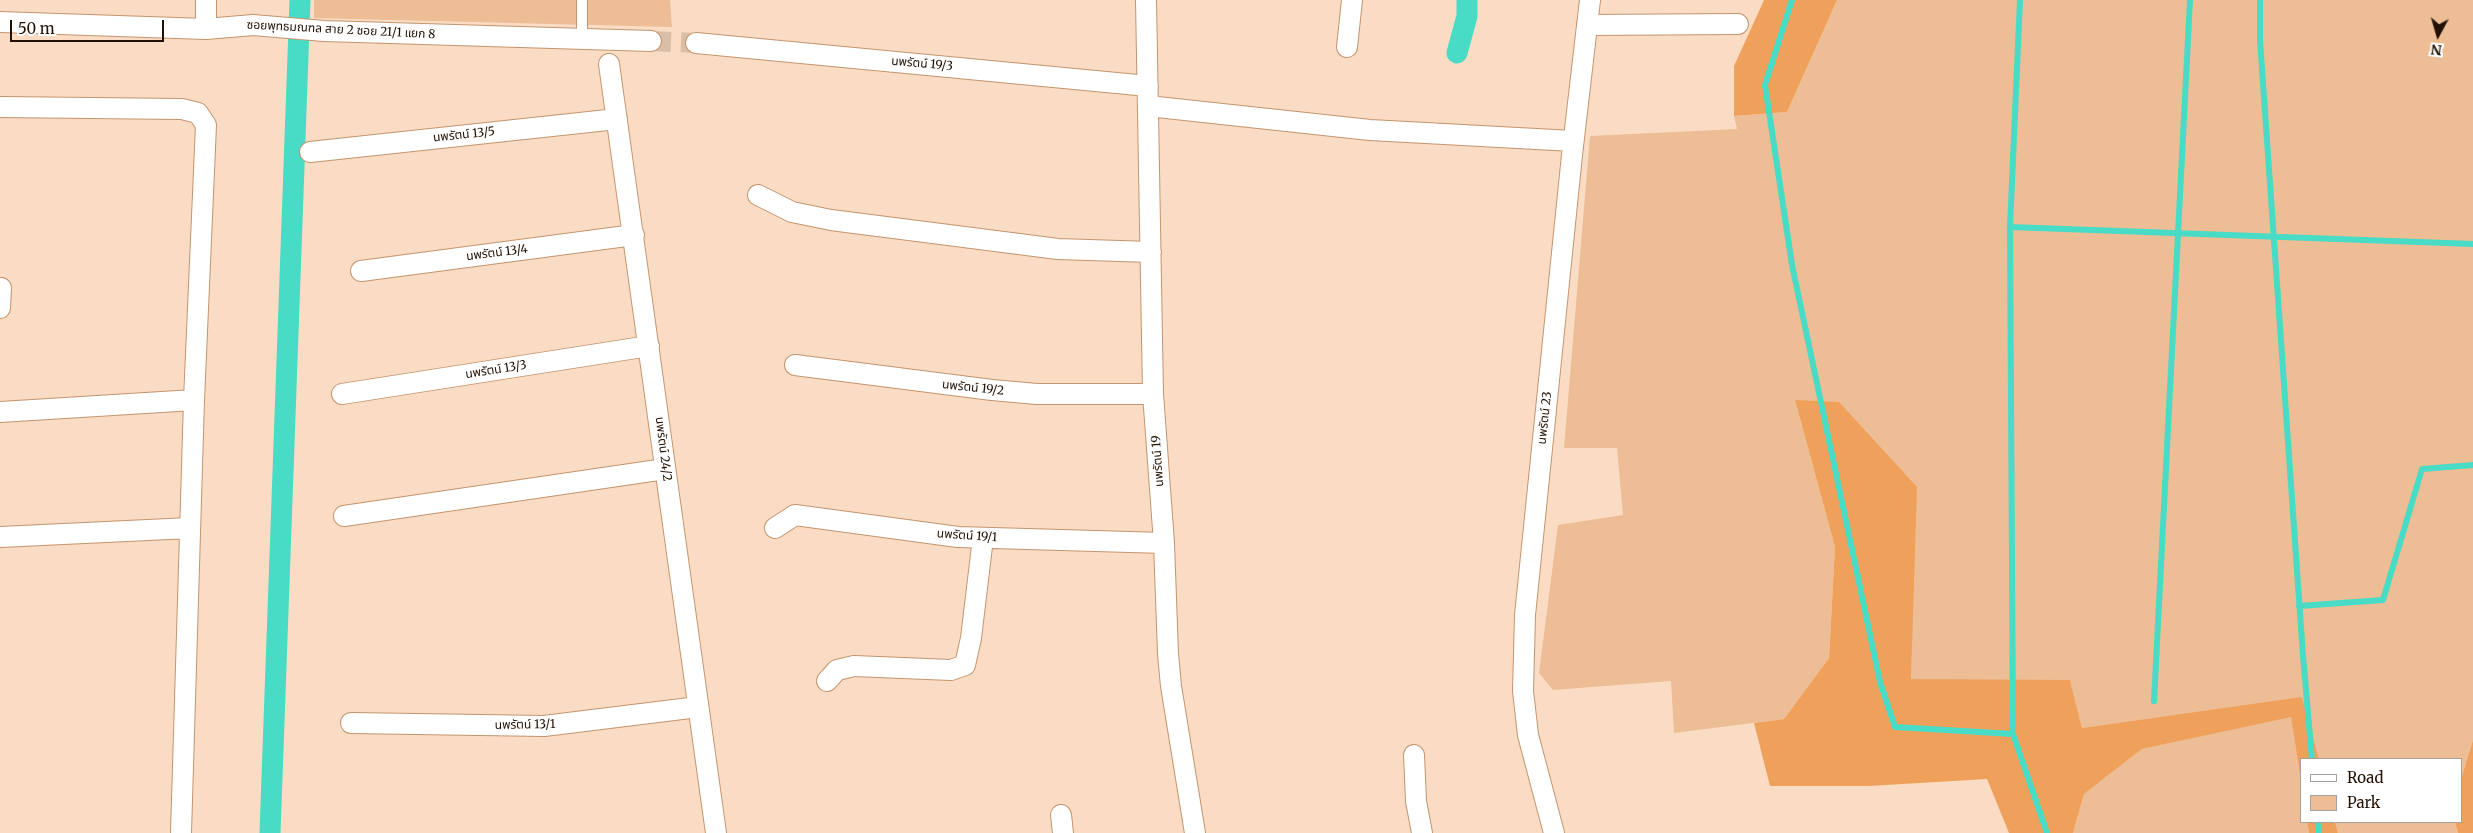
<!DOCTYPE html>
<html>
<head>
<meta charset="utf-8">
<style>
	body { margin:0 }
	#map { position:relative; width:2473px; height:833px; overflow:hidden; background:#fadcc4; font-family:Merriweather,serif }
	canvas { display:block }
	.legend { position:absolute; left:2300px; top:758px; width:162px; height:65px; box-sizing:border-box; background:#fff; border:1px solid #a7a09a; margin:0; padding:6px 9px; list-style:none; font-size:15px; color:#221103 }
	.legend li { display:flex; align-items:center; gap:10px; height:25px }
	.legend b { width:25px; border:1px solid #a7a09a }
	.north { position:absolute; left:2413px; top:10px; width:50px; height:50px; -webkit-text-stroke:4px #fff; paint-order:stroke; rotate:186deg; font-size:14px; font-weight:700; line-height:20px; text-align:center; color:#221103 }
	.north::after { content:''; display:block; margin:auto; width:18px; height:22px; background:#221103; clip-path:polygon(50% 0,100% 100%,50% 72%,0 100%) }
	.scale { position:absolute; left:10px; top:20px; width:154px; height:22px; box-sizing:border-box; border:2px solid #221103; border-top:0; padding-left:6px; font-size:15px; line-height:18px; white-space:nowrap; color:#221103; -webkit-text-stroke:4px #fff; paint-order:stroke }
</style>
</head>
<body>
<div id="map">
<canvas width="2473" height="833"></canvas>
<ul class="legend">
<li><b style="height:6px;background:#fff"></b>Road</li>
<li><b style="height:14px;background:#edbd95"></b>Park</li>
</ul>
<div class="north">N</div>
<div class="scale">50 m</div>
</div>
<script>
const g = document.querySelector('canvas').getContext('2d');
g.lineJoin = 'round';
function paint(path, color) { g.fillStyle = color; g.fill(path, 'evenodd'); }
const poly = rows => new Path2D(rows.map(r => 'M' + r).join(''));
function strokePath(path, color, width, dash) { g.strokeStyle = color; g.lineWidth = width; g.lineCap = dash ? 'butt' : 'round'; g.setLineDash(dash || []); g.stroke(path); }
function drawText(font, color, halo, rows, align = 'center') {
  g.font = font + ' Merriweather,"Noto Sans Thai",serif'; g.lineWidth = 4; g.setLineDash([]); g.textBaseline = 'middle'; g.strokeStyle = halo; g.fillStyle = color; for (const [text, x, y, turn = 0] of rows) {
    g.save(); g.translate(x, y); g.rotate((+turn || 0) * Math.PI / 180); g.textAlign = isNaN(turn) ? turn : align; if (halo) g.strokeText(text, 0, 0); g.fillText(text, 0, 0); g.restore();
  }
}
paint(poly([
	[314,0,670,0,672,27,314,18],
	[1837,0,2473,0,2473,740,2462,776,2462,759,2319,759,2302,698,2082,728,2070,680,1911,680,1912,626,1795,400,1835,547,1829,658,1784,719,1674,733,1671,681,1553,690,1539,673,1558,525,1623,515,1617,448,1564,448,1590,136,1737,129,1734,116,1787,112],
	[2291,716,2302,788,2302,822,2307,822,2309,833,2073,833,2084,794,2142,749],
	[2335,822,2455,822,2458,833,2338,833]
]), '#edbd95');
paint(poly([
	[1764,0,1837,0,1787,112,1734,116,1734,66],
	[1795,400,1839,402,1917,487,1911,679,2070,680,2082,728,2302,697,2319,759,2302,759,2302,788,2291,717,2142,749,2084,794,2073,833,2009,833,1987,779,1869,786,1770,786,1754,723,1784,719,1829,658,1835,547],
	[2473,740,2473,833,2458,833,2455,822,2462,822,2462,776],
	[2307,822,2335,822,2338,833,2309,833]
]), '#efa15b');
strokePath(poly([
	[1792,0,1765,85,1792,265,1880,682,1895,727,2013,734,2047,833],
	[2020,0,2010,227,2473,244],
	[2260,0,2260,40,2303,656,2312,759],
	[2010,227,2013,734],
	[2299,606,2383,600,2422,469,2473,465],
	[2154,701,2190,0],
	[2318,822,2319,833]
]), '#48dbc5', 6);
strokePath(poly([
	[1457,53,1467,16,1467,0],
	[270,833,300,0]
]), '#48dbc5', 21);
strokePath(poly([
	[651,41,696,43]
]), '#dabea7', 20, [20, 10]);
const service = poly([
	[582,0,582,39]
]);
const minor = poly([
	[1146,0,1153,394,1164,543,1168,654,1171,686,1195,833],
	[0,22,206,29,253,25,324,31,651,41],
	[1587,25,1738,24],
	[206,29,206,0],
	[696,43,1148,86],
	[1347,47,1352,0],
	[609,64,716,833],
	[1148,106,1370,130,1573,141],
	[0,107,182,109,198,113,206,125,194,400,181,833],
	[310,152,617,119],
	[758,195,792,212,831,220,1058,249,1151,252],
	[361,271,634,235],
	[0,308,1,288],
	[795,365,992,390,1037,394,1153,394],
	[342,394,649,346],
	[0,412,194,400],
	[344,516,665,469],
	[775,528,795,515,958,537,1164,543],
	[0,537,190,528],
	[827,681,837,670,854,666,951,670,965,665,971,638,983,538],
	[351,723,544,726,698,707],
	[1414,755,1416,801,1422,833],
	[1061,815,1063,833],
	[1554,833,1528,735,1523,691,1525,615,1572,155,1590,0]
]);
strokePath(service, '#c3956e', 12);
strokePath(minor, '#c3956e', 22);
strokePath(service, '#fff', 10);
strokePath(minor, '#fff', 20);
drawText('12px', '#221103', '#fff', [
	["ซอยพุทธมณฑล สาย 2 ซอย 21/1 แยก 8",341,30,3],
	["นพรัตน์ 19/3",922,64,5],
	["นพรัตน์ 13/5",464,135,-6],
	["นพรัตน์ 13/4",497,253,-7],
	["นพรัตน์ 13/3",496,370,-9],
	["นพรัตน์ 19/2",973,388,6],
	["นพรัตน์ 23",1545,418,-84],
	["นพรัตน์ 24/2",663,449,83],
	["นพรัตน์ 19",1158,461,-94],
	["นพรัตน์ 19/1",967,536,4],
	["นพรัตน์ 13/1",525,725,-1]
]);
</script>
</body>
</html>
